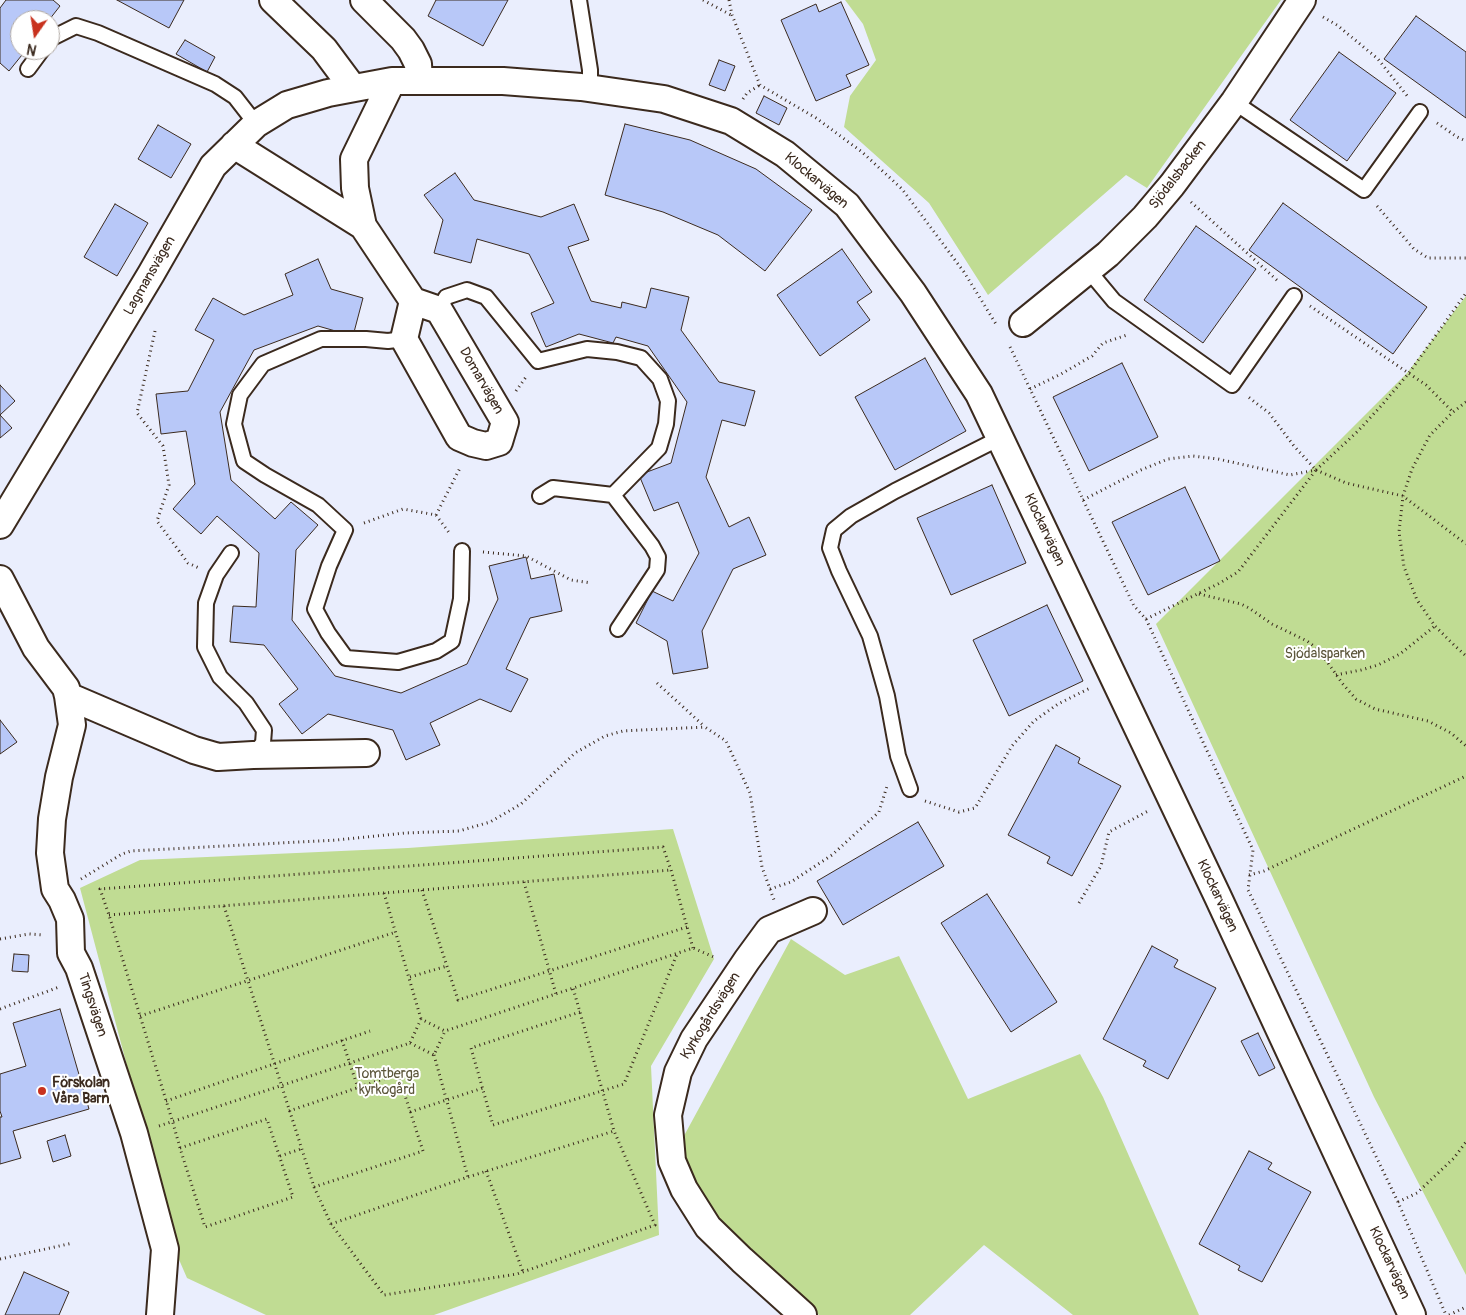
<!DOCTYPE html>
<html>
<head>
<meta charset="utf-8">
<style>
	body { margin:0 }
	#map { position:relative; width:1466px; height:1315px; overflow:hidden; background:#eaeefd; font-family:Pangolin,sans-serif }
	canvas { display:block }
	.north { position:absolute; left:10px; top:10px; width:50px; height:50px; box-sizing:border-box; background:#fff; border:1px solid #b1aaa5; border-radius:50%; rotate:193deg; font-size:14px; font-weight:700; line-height:20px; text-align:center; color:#3b2a1e }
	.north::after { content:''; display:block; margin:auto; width:18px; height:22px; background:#c8321e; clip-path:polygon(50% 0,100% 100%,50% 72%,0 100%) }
</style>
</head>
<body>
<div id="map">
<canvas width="1466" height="1315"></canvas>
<div class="north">N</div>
</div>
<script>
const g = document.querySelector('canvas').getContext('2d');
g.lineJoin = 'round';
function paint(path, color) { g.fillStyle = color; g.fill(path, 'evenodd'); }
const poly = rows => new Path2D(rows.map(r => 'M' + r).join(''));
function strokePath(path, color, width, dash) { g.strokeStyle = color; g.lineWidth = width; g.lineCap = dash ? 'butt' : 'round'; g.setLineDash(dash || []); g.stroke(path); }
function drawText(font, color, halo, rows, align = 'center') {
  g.font = font + ' Pangolin,sans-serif'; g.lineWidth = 4; g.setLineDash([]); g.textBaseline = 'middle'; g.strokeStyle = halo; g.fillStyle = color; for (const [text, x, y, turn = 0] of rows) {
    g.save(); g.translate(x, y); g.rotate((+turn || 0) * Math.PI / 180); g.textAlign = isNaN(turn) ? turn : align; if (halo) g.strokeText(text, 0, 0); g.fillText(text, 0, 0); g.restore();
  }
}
paint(poly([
	[845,0,1281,0,1147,188,1126,175,988,295,929,203,844,127,850,96,876,60,863,24],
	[1466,296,1466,1275,1374,1097,1156,624,1407,373],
	[673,829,714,959,651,1066,659,1235,434,1315,266,1315,187,1278,177,1255,80,888,140,860,408,848],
	[791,939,845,975,899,956,968,1099,1080,1054,1103,1097,1199,1315,1073,1315,984,1245,910,1315,819,1315,702,1201,679,1145]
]), '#c0dc93');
const building = poly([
	[6,0,53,0,60,6,49,20,20,20,20,50,26,50,9,71,0,63,0,8,6,0],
	[117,0,184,0,169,28,117,0],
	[436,0,508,0,483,46,428,16,436,0],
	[841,2,869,65,846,75,851,86,816,101,781,20,816,4,819,12,841,2],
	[1416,16,1466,52,1466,118,1384,59,1416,16],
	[185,40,215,57,207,72,176,54,185,40],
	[1339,52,1396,93,1347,161,1290,120,1339,52],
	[719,60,735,66,725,91,709,85,719,60],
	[764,96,787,108,779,125,756,113,764,96],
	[625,124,690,140,756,169,812,210,765,271,718,235,663,212,605,195,625,124],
	[158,125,191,144,171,178,138,159,158,125],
	[455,173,474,200,541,217,574,204,589,240,568,247,591,301,621,308,622,302,646,308,651,288,689,297,681,330,719,382,755,391,745,426,722,420,706,477,729,527,749,517,766,555,733,569,702,631,708,668,673,674,667,641,636,623,652,591,673,601,699,553,678,502,654,511,639,475,671,463,687,402,648,346,616,337,613,343,579,334,546,347,531,313,554,303,529,254,477,239,471,263,434,253,443,220,424,195,455,173],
	[1283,203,1427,307,1393,354,1249,250,1283,203],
	[115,204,148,223,117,276,84,257,115,204],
	[1196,226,1256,269,1203,343,1144,300,1196,226],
	[842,249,872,292,857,302,870,320,820,356,777,295,842,249],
	[318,259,331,289,363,298,353,336,318,326,254,350,220,412,231,480,275,519,291,502,318,525,296,550,292,620,335,676,401,693,467,664,498,599,489,566,526,557,531,579,554,574,562,611,530,618,506,669,528,679,511,712,480,699,430,723,440,745,406,760,393,730,328,714,302,734,279,704,298,689,264,645,230,642,233,606,256,607,259,553,217,516,201,534,173,509,195,484,186,431,161,434,156,394,188,391,214,340,195,330,213,298,244,315,293,295,285,274,318,259],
	[925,358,966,431,895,470,855,397,925,358],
	[1122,363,1158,437,1089,471,1053,397,1122,363],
	[0,385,15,401,0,415,12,428,0,438,0,385],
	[992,485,1026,563,951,595,917,518,992,485],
	[1185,487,1220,561,1148,595,1112,522,1185,487],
	[1047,605,1083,681,1009,716,973,640,1047,605],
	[0,720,17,742,0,754,0,720],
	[1056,745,1080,758,1078,763,1121,786,1072,876,1047,863,1050,857,1008,835,1056,745],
	[918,822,944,866,843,925,817,881,918,822],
	[987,894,1057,1002,1011,1032,941,923,987,894],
	[1152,946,1178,960,1174,967,1216,988,1168,1079,1143,1066,1146,1061,1103,1039,1152,946],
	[14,954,29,955,28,972,12,971,14,954],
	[60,1009,89,1109,13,1131,21,1158,0,1164,0,1117,2,1117,0,1111,0,1074,26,1066,13,1023,60,1009],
	[1258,1033,1275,1068,1259,1076,1241,1041,1258,1033],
	[65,1135,71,1156,53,1162,47,1141,65,1135],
	[1249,1151,1272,1163,1268,1169,1311,1192,1262,1282,1238,1270,1240,1266,1199,1244,1249,1151],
	[24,1272,69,1292,59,1315,5,1315,24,1272]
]);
paint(building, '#b8c8f8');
strokePath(building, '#3b2a1e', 1);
const lane = poly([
	[579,0,590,70,590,88],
	[50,39,76,26,98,33,215,84,235,97,256,124],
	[28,69,42,50],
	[1234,102,1364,190,1420,112],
	[1089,271,1114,301,1232,385,1294,296],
	[439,310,446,297,467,290,486,297,538,361,587,349,617,352,641,358,660,379,668,401,666,424,659,448,613,495,652,546,658,557,657,570,618,629],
	[404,339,388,341,366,339,321,339,263,364,240,395,234,424,244,461,265,475,318,505,345,530,329,566,315,609,328,633,346,658,398,662,436,651,452,641,461,599,462,551],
	[540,496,553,488,613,495],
	[231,553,216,575,206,603,205,647,220,677,246,703,264,730,263,743,253,755],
	[910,789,898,756,887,696,870,636,839,571,830,548,834,530,851,516,895,491,1000,438]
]);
const street = poly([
	[273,0,324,49,353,88],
	[364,0,403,39,411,50,418,64,419,81],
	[392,81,354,159,355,188,363,226,413,301,439,310,505,422,499,442,486,446,473,443,459,437,404,339,413,301],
	[234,145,363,226],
	[1023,323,1108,254,1145,217,1172,185,1234,102,1302,0],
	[0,525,151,274,213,166,256,124,287,105,328,93,392,81,503,81,581,87,664,99,731,121,785,154,847,205,913,293,979,394,1218,897,1412,1315],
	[0,579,36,648,66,688,68,696,72,725,59,777,52,819,50,853,55,889,62,900,70,919,71,953,79,968,134,1133,165,1249,160,1315],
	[68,696,194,750,218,757,253,755,366,753],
	[803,1315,742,1260,708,1227,684,1189,672,1161,668,1115,678,1072,694,1039,747,960,769,930,813,911]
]);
strokePath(lane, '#3b2a1e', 18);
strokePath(street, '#3b2a1e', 30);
strokePath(poly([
	[703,0,731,15],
	[729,0,732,15,760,85,816,118,862,152,902,189,964,272,996,324],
	[1323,17,1337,25,1378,59,1408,97],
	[743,99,747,93,760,85],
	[1437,123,1457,137,1466,141],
	[1191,202,1279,282],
	[1377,206,1414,249,1428,258,1466,258],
	[1310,306,1426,385,1453,412],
	[155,331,137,413,163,446,169,485,157,521,188,563,199,568],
	[1010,347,1134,606,1146,619,1253,850,1248,890,1398,1202,1446,1315],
	[1030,389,1061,374,1092,356,1103,343,1127,335],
	[516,391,526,377],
	[1466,402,1453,412,1430,435,1412,469,1403,496,1399,532,1404,567,1417,600,1435,626,1454,645,1466,656],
	[1316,470,1346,483,1403,496,1466,544],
	[1083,500,1141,470,1168,459,1193,456,1218,459,1290,475,1316,470,1358,431,1381,406,1409,373,1466,293],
	[436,515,461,466],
	[364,523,403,509,436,515,450,534],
	[483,552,526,556,571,580,591,583],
	[1199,594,1241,604,1249,608,1272,624,1307,641,1315,647,1326,660,1342,683,1356,699,1375,709,1428,721,1451,733,1466,746],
	[1146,619,1218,584,1238,572,1316,470,1294,446,1269,413,1247,396],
	[1336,675,1361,670,1378,665,1400,654,1435,626],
	[657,683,704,726],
	[925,801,959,812,975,808,1012,746,1034,721,1058,704,1090,688],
	[1249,875,1264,871,1466,776],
	[81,879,122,854,131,851,337,840,405,833,459,831,490,822,521,804,575,753,605,736,623,731,705,727,726,741,750,793,762,867,774,900],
	[524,882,556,994],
	[770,889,791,882,832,855,879,812,887,786],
	[422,890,458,1000,687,927],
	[384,893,421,1019],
	[1079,903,1101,866,1109,832,1148,811],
	[224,906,314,1187,331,1224,384,1295,517,1274,655,1225,614,1131,573,988],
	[109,915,671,870],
	[0,939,29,934,44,935],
	[410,977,447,966],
	[0,1009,59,987],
	[580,1012,471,1048,493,1125,624,1084,677,954],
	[140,1016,396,932],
	[342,1040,358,1088],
	[410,1043,434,1055,445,1031],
	[434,1055,468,1177],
	[166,1101,370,1031],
	[289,1111,398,1074,423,1151,314,1187],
	[410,1112,483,1088],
	[159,1126,410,1043,421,1019,445,1031,693,948,716,958],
	[180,1148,267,1119,293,1197,205,1227,180,1148,173,1123,109,915,100,889,663,847,671,870,693,948],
	[280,1156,301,1149],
	[486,1171,523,1272],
	[1398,1202,1417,1193,1454,1158,1466,1142],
	[331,1224,468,1177,614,1131],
	[0,1259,73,1243],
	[1449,1315,1466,1307]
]), '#3b2a1e', 3, [1, 4]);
strokePath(lane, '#fff', 14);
strokePath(street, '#fff', 26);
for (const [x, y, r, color] of [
	[42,1091,5,"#c8321e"]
]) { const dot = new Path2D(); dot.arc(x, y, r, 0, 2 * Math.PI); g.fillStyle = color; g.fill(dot); strokePath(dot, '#fff', 2); }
drawText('14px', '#3b2a1e', '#fff', [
	["Sjödalsbacken",1178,175,-52],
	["Klockarvägen",816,181,40],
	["Lagmansvägen",150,276,-60],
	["Domarvägen",481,381,60],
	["Klockarvägen",1044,530,65],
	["Klockarvägen",1217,896,65],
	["Tingsvägen",92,1005,72],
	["Kyrkogårdsvägen",711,1016,-58],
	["Klockarvägen",1389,1263,65]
]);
drawText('14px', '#5c563b', '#fff', [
	["Sjödalsparken",1325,654],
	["Tomtberga",387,1074],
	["kyrkogård",387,1090]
]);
drawText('bold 14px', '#3b2a1e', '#fff', [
	["Förskolan",52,1083],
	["Våra Barn",52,1099]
], 'left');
</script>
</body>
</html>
